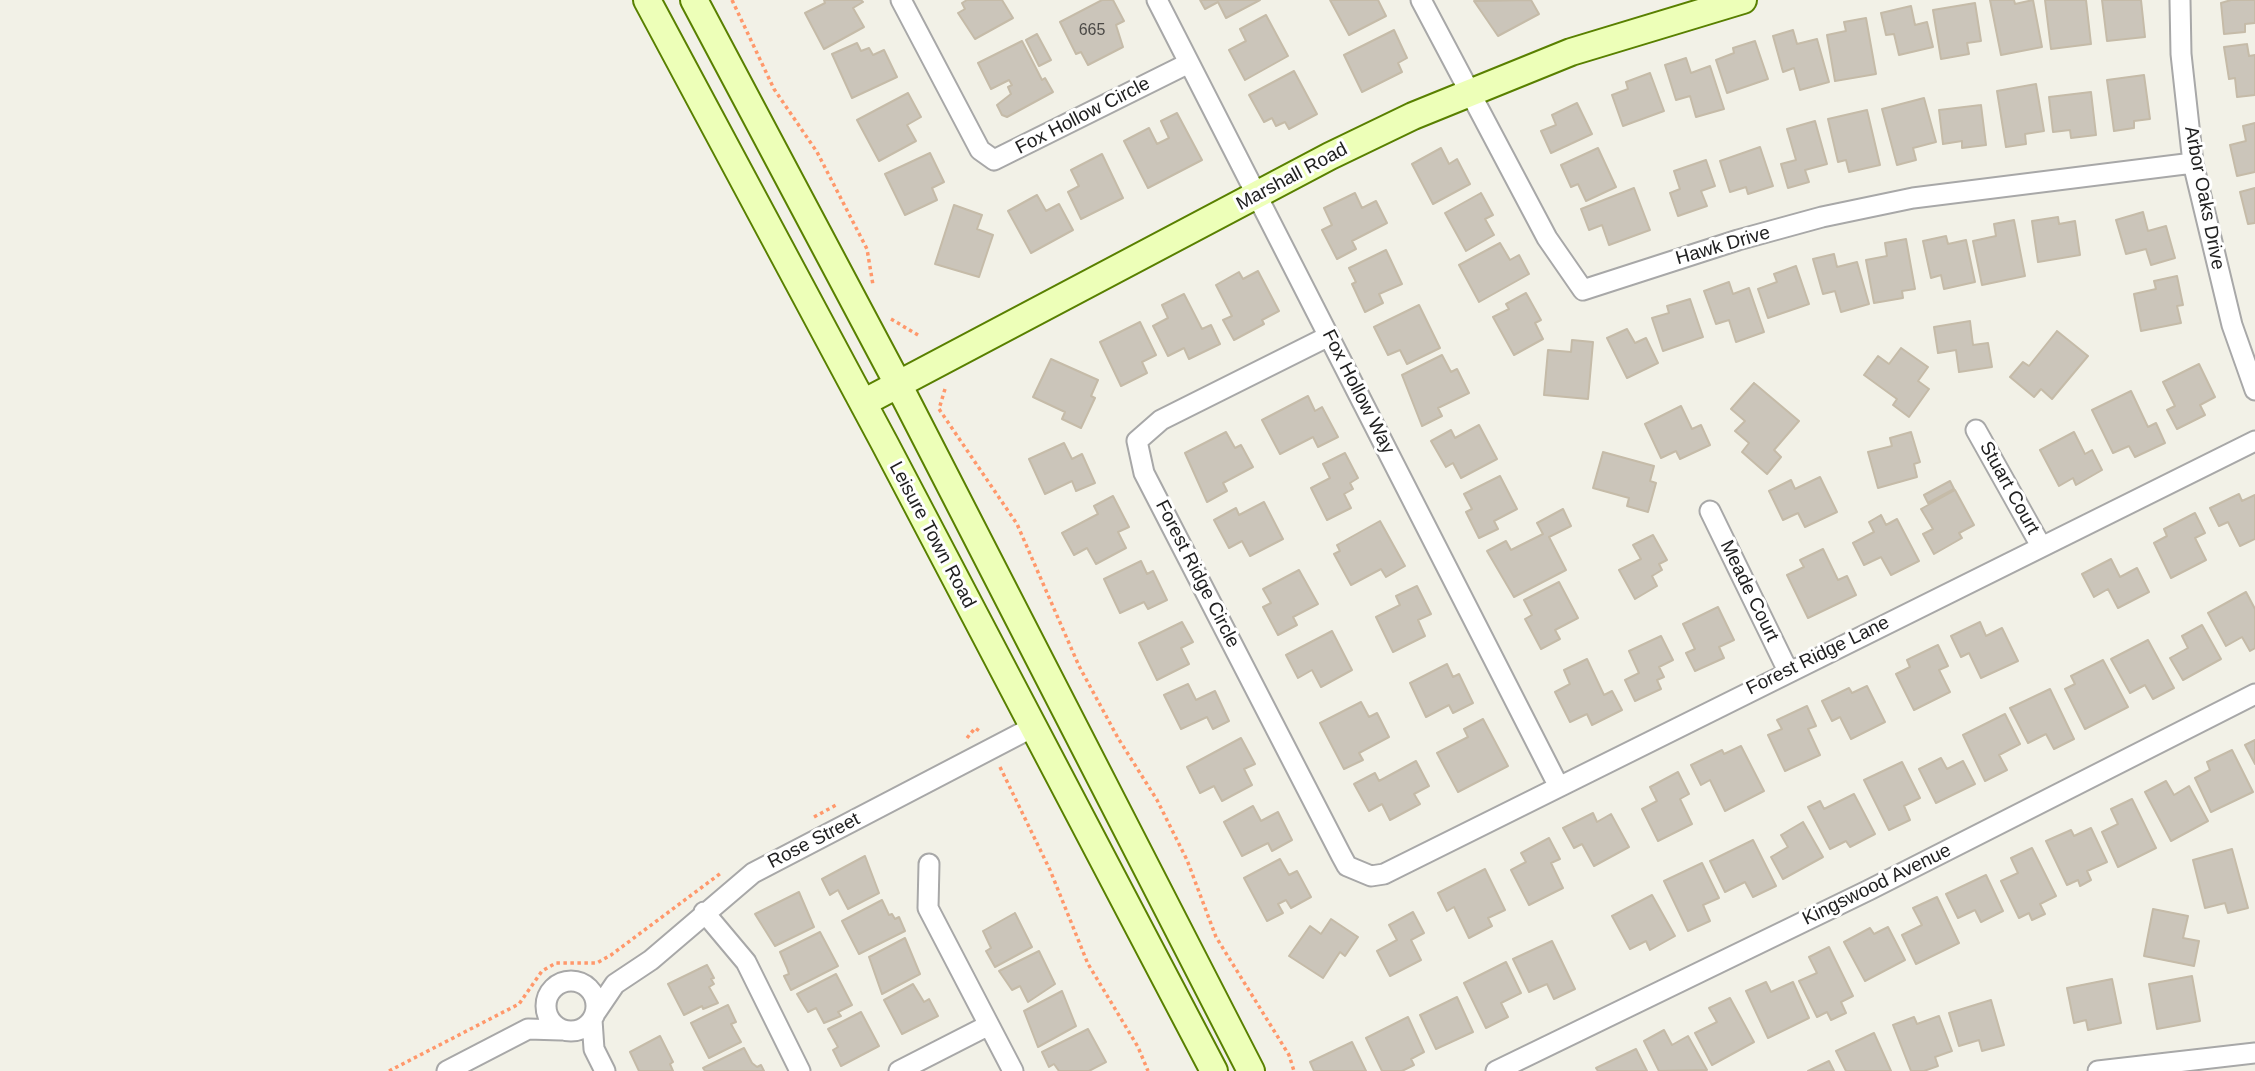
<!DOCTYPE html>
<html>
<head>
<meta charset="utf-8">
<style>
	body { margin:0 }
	canvas { display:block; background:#f2f1e7 }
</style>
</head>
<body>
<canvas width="2255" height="1071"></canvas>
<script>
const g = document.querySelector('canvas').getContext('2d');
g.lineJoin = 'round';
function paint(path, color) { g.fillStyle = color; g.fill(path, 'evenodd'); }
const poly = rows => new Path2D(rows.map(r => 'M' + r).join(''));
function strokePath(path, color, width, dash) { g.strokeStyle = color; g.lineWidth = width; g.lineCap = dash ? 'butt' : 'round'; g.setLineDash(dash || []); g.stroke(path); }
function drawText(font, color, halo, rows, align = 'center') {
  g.font = font + ' Helvetica,sans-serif'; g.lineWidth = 6; g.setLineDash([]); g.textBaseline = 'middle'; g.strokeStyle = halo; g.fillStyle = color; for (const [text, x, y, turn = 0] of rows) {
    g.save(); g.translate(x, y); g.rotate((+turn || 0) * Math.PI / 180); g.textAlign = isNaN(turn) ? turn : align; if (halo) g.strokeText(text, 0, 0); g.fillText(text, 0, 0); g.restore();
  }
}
const building = poly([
	[824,0,861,0,863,2,853,8,864,27,824,49,805,13,825,3,824,0],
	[967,0,1002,0,1013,18,975,39,958,13,965,9,962,3,967,0],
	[1102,0,1113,0,1124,21,1116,25,1123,47,1088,65,1081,52,1076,54,1060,22,1102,0],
	[1200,0,1260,0,1226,18,1218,2,1205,9,1200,0],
	[1330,0,1378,0,1386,16,1349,35,1330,0],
	[1531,0,1539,14,1498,36,1474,1,1531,0],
	[1990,0,2014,0,2015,4,2033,0,2042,47,2001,55,1990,0],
	[2045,0,2086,0,2091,44,2051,49,2045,0],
	[2102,0,2141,0,2145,37,2107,41,2102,0],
	[2231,0,2255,0,2255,23,2245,24,2245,32,2224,34,2221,3,2231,0],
	[1975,3,1981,41,1967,43,1969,54,1941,59,1933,10,1975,3],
	[1911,6,1915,25,1927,22,1933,47,1899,55,1894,34,1886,35,1881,13,1911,6],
	[1266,15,1288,56,1245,80,1229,50,1246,41,1240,29,1266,15],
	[1866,18,1876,74,1835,81,1827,35,1846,31,1844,22,1866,18],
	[1394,30,1407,58,1398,63,1402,72,1362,92,1344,55,1394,30],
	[1793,30,1797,44,1817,39,1829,82,1800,90,1794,68,1783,72,1773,36,1793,30],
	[1037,34,1051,60,1039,66,1026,40,1037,34],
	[1022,41,1042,80,1045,78,1053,92,1007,117,1002,115,997,105,1011,94,1008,87,1012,85,1009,80,991,89,978,63,1022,41],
	[1755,41,1768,79,1727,93,1716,60,1734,53,1733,48,1755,41],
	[857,43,861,51,869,48,873,55,884,50,897,77,852,98,832,54,857,43],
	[2247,44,2249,56,2255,55,2255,95,2237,97,2235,78,2229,79,2224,47,2247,44],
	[1686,58,1691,73,1710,66,1724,109,1696,117,1690,96,1676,100,1665,65,1686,58],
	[1294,71,1317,114,1289,129,1285,122,1276,126,1272,118,1264,122,1249,95,1294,71],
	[1650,73,1664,111,1623,126,1612,95,1628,89,1626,82,1650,73],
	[2144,75,2150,119,2134,121,2134,128,2114,131,2107,80,2144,75],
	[2036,84,2044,131,2025,134,2026,144,2006,147,1997,91,2036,84],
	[2091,92,2096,135,2071,138,2070,130,2053,132,2049,97,2091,92],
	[908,93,921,117,907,125,916,141,879,161,857,120,908,93],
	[1924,98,1936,142,1913,148,1916,160,1897,165,1882,109,1924,98],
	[1577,103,1592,134,1551,153,1541,131,1556,125,1552,115,1577,103],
	[1981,105,1986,145,1962,148,1962,141,1943,144,1939,110,1981,105],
	[1867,110,1880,165,1849,172,1846,160,1838,162,1828,119,1867,110],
	[1177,113,1202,160,1148,188,1124,141,1149,128,1157,144,1169,138,1161,121,1177,113],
	[1815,121,1827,164,1805,170,1809,182,1788,188,1781,164,1796,160,1787,129,1815,121],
	[2255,123,2255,172,2237,176,2230,145,2246,141,2243,126,2255,123],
	[1760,147,1773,186,1748,194,1746,187,1730,192,1720,161,1760,147],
	[1441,148,1449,164,1457,159,1470,184,1433,204,1412,164,1441,148],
	[1598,148,1616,187,1586,201,1578,184,1571,187,1561,165,1598,148],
	[930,153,944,182,932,188,937,200,905,215,885,174,930,153],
	[1102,154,1123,198,1081,219,1068,192,1079,186,1071,170,1102,154],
	[1706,160,1715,186,1701,191,1707,206,1678,216,1670,193,1680,189,1674,171,1706,160],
	[1634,188,1650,230,1609,245,1602,225,1589,230,1581,209,1634,188],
	[2255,188,2255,223,2248,224,2240,192,2255,188],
	[1355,193,1362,208,1376,201,1387,223,1352,241,1356,249,1337,259,1322,230,1332,225,1324,208,1355,193],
	[1481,193,1493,215,1485,219,1494,235,1466,251,1445,213,1481,193],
	[1037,195,1046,211,1059,204,1073,230,1031,253,1008,211,1037,195],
	[954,205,982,215,977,229,993,235,979,277,935,264,954,205],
	[2143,212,2148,231,2166,226,2175,258,2151,265,2146,249,2126,254,2116,220,2143,212],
	[2058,217,2059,224,2075,221,2080,255,2038,262,2032,221,2058,217],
	[2014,220,2025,276,1982,285,1973,241,1996,236,1994,224,2014,220],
	[1946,236,1948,244,1966,240,1975,282,1944,289,1941,275,1931,278,1923,241,1946,236],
	[1906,239,1915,289,1902,291,1903,298,1874,303,1866,260,1887,256,1885,243,1906,239],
	[1500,243,1510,260,1519,255,1529,274,1479,302,1459,265,1500,243],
	[1386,250,1402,284,1379,294,1383,303,1365,312,1352,284,1356,282,1349,268,1386,250],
	[1834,254,1837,267,1857,262,1869,304,1841,312,1835,291,1823,294,1813,259,1834,254],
	[1796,266,1809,304,1768,318,1758,289,1777,282,1774,274,1796,266],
	[1258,271,1279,311,1262,320,1264,324,1234,340,1223,320,1232,316,1216,285,1239,272,1243,279,1258,271],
	[2177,276,2183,305,2177,306,2181,323,2141,331,2134,294,2156,289,2154,281,2177,276],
	[1729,282,1733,294,1749,288,1764,332,1736,342,1729,320,1716,324,1704,291,1729,282],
	[1526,293,1541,320,1535,323,1543,339,1514,355,1493,317,1509,309,1506,304,1526,293],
	[1184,294,1202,329,1211,325,1220,344,1189,359,1184,348,1168,356,1153,326,1168,318,1162,305,1184,294],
	[1690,299,1703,337,1663,351,1652,318,1669,313,1667,306,1690,299],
	[1419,305,1440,348,1407,364,1400,350,1388,355,1374,327,1419,305],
	[1970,321,1973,345,1988,343,1992,367,1959,372,1956,350,1938,353,1934,327,1970,321],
	[1140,322,1156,355,1142,362,1147,373,1121,386,1100,342,1140,322],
	[1627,329,1635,343,1646,338,1658,363,1627,378,1607,338,1627,329],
	[2057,331,2088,356,2052,399,2041,389,2034,397,2010,377,2023,362,2029,366,2057,331],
	[1572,340,1593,342,1588,399,1544,395,1548,350,1571,352,1572,340],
	[1901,348,1928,367,1918,381,1929,389,1909,417,1893,405,1897,399,1864,375,1878,356,1889,364,1901,348],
	[1442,355,1451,372,1457,369,1469,393,1438,408,1442,416,1422,426,1402,375,1442,355],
	[1051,359,1098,380,1091,396,1095,398,1081,428,1062,419,1065,412,1033,397,1051,359],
	[2199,364,2215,397,2200,405,2205,415,2177,429,2167,410,2175,406,2163,382,2199,364],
	[1754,383,1799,421,1774,450,1781,457,1767,474,1742,452,1749,443,1735,431,1745,421,1731,409,1754,383],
	[2131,391,2148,427,2156,423,2165,443,2135,457,2129,446,2113,453,2092,410,2131,391],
	[1308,396,1315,411,1322,407,1338,437,1318,447,1313,437,1280,454,1262,420,1308,396],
	[1681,406,1692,429,1701,425,1710,445,1680,459,1676,451,1661,458,1645,424,1681,406],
	[1479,425,1497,459,1461,478,1453,463,1446,467,1431,441,1451,430,1455,438,1479,425],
	[1226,432,1235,448,1241,445,1253,467,1223,483,1227,491,1207,502,1185,453,1226,432],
	[1911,432,1920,462,1914,464,1917,477,1878,488,1868,452,1892,446,1890,438,1911,432],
	[2074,432,2085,454,2092,450,2102,470,2076,485,2073,478,2059,486,2040,450,2074,432],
	[1064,443,1072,459,1082,454,1095,483,1076,491,1072,481,1045,494,1029,459,1064,443],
	[1603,452,1654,466,1650,481,1656,483,1648,512,1627,506,1629,498,1593,488,1603,452],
	[1345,453,1358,478,1350,483,1353,489,1344,494,1351,508,1327,520,1311,488,1330,478,1323,464,1345,453],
	[1500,476,1517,509,1494,521,1498,529,1479,538,1466,512,1472,509,1464,494,1500,476],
	[1820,477,1837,512,1805,527,1798,513,1783,520,1769,491,1791,480,1795,489,1820,477],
	[1950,481,1954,489,1928,503,1924,495,1950,481],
	[1955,490,1974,525,1959,533,1962,538,1934,554,1923,534,1933,529,1921,509,1955,490],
	[2239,494,2242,501,2255,495,2255,539,2240,546,2228,522,2219,526,2210,508,2239,494],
	[1113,496,1129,527,1118,532,1126,548,1096,564,1087,548,1074,555,1062,533,1098,514,1094,506,1113,496],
	[1264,502,1283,539,1250,556,1242,541,1229,548,1214,520,1236,508,1239,515,1264,502],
	[1563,509,1571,526,1549,537,1566,570,1514,597,1487,551,1506,541,1511,550,1543,534,1537,523,1563,509],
	[2195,513,2205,533,2195,538,2206,560,2171,578,2154,543,2167,536,2164,529,2195,513],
	[1881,515,1886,525,1897,519,1919,561,1891,575,1881,557,1864,565,1853,543,1874,532,1869,522,1881,515],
	[1380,521,1405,566,1386,577,1381,569,1351,585,1334,554,1340,551,1337,545,1380,521],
	[1653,535,1667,560,1659,564,1662,570,1652,576,1657,586,1635,599,1619,570,1641,559,1633,545,1653,535],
	[1823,549,1838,580,1847,576,1856,595,1808,618,1787,575,1804,567,1800,560,1823,549],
	[2111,559,2120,577,2137,568,2149,592,2118,608,2108,589,2094,597,2082,574,2111,559],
	[1141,561,1147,574,1153,571,1167,600,1148,609,1144,602,1120,613,1104,579,1141,561],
	[1299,570,1318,604,1293,617,1297,625,1278,635,1263,607,1271,603,1263,589,1299,570],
	[1559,582,1578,618,1555,630,1560,639,1541,649,1525,619,1532,615,1524,600,1559,582],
	[1417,586,1431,614,1418,620,1425,636,1393,652,1376,617,1400,605,1396,596,1417,586],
	[2246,592,2255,609,2255,648,2250,651,2242,637,2226,646,2208,613,2246,592],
	[1718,607,1734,640,1719,647,1724,658,1695,671,1686,653,1695,649,1683,624,1718,607],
	[1182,622,1193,642,1181,648,1189,664,1157,680,1139,643,1182,622],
	[1980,622,1986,636,2002,628,2018,661,1981,678,1969,653,1961,657,1951,636,1980,622],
	[2202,625,2221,659,2183,680,2170,658,2188,648,2182,636,2202,625],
	[1332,631,1352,670,1321,687,1312,670,1298,678,1286,655,1332,631],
	[1661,636,1673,660,1659,667,1664,677,1657,680,1661,689,1635,701,1625,680,1639,673,1629,651,1661,636],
	[2148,640,2174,688,2153,699,2145,685,2130,693,2111,659,2148,640],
	[1938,645,1948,666,1939,670,1950,692,1914,710,1896,674,1910,667,1907,660,1938,645],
	[1587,659,1604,695,1612,691,1622,710,1592,725,1587,714,1570,722,1555,692,1570,684,1564,670,1587,659],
	[2103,660,2128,707,2085,729,2065,689,2075,684,2071,676,2103,660],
	[1447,664,1453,677,1459,674,1473,703,1453,713,1449,705,1426,717,1410,683,1447,664],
	[1188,684,1196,700,1215,691,1229,721,1213,729,1207,717,1181,729,1164,695,1188,684],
	[1867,686,1885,722,1851,739,1840,717,1832,721,1822,701,1849,688,1852,693,1867,686],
	[2050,689,2074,739,2054,749,2046,734,2028,743,2010,708,2050,689],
	[1361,702,1369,717,1377,713,1389,737,1359,753,1363,760,1344,769,1320,723,1361,702],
	[1807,706,1816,726,1808,729,1820,755,1785,771,1768,735,1782,729,1777,720,1807,706],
	[2005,714,2020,744,1999,755,2007,770,1985,781,1963,735,2005,714],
	[1483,719,1508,766,1458,792,1437,753,1468,737,1464,729,1483,719],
	[1241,738,1255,764,1244,769,1252,785,1222,801,1214,786,1200,793,1187,767,1241,738],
	[2255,740,2255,764,2245,745,2255,740],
	[1741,746,1764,791,1725,811,1710,780,1701,785,1691,765,1722,750,1724,754,1741,746],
	[2232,750,2253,792,2211,812,2195,778,2210,770,2207,762,2232,750],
	[1941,758,1947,769,1963,761,1975,784,1936,803,1919,769,1941,758],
	[1416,761,1429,786,1414,794,1420,804,1390,820,1382,804,1369,811,1354,784,1375,773,1379,781,1416,761],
	[1902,762,1920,798,1904,806,1910,820,1889,830,1864,780,1902,762],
	[1678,772,1689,794,1680,799,1692,824,1658,841,1642,809,1657,801,1650,787,1678,772],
	[2166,781,2174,795,2189,786,2208,821,2171,841,2145,792,2166,781],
	[1854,794,1875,834,1850,847,1846,841,1830,849,1808,807,1820,801,1824,809,1854,794],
	[2132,799,2156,848,2118,867,2102,832,2118,824,2111,809,2132,799],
	[1253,806,1261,821,1278,812,1292,840,1272,851,1268,843,1242,856,1224,822,1253,806],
	[1593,813,1597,822,1611,814,1629,847,1594,866,1582,844,1574,848,1563,828,1593,813],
	[1803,822,1823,857,1783,879,1771,857,1788,847,1781,835,1803,822],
	[2091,828,2107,862,2087,871,2091,880,2080,886,2078,880,2067,885,2046,841,2071,830,2074,836,2091,828],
	[1549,838,1560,859,1551,863,1563,888,1529,905,1511,870,1526,862,1521,853,1549,838],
	[1753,840,1776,886,1753,897,1745,882,1725,892,1710,861,1753,840],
	[2032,848,2056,896,2040,904,2045,914,2032,920,2029,913,2019,918,2001,881,2018,873,2011,858,2032,848],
	[2232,849,2248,908,2228,913,2225,903,2205,908,2193,860,2232,849],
	[865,856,879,893,848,909,838,890,830,895,822,879,865,856],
	[1280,859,1289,875,1297,871,1311,897,1291,908,1286,900,1278,904,1283,913,1267,921,1244,878,1280,859],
	[1702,863,1719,898,1703,905,1710,921,1688,931,1664,881,1702,863],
	[1485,869,1505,910,1488,918,1492,926,1469,938,1454,907,1447,911,1438,893,1485,869],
	[1986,875,2003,911,1981,922,1975,910,1958,918,1946,894,1986,875],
	[799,892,814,927,775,946,755,914,799,892],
	[1652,895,1675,936,1650,950,1646,941,1630,949,1612,916,1652,895],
	[1937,897,1959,943,1916,964,1902,935,1922,925,1913,908,1937,897],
	[882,900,889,915,892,914,895,919,899,917,905,931,859,954,842,921,882,900],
	[2153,909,2188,916,2183,938,2199,941,2194,966,2144,956,2153,909],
	[1413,912,1424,933,1411,940,1421,960,1390,976,1377,951,1397,940,1389,925,1413,912],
	[1015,913,1032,947,995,967,986,951,991,948,983,931,1015,913],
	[1331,919,1358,937,1345,956,1340,952,1323,978,1289,956,1310,926,1321,934,1331,919],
	[1888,927,1905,960,1865,981,1844,942,1870,928,1874,934,1888,927],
	[820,932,838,966,791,990,784,976,789,974,787,968,780,952,820,932],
	[905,938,920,974,882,994,869,957,905,938],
	[1552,941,1575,989,1554,999,1547,984,1529,992,1513,959,1552,941],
	[1829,947,1853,996,1841,1002,1846,1013,1831,1020,1827,1012,1817,1017,1799,981,1817,973,1809,957,1829,947],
	[1039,951,1055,984,1028,1002,1020,986,1012,990,999,971,1039,951],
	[1506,962,1521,993,1501,1003,1508,1017,1486,1028,1464,983,1506,962],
	[707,965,714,978,711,979,714,984,709,987,718,1003,703,1009,702,1006,684,1015,668,984,707,965],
	[836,974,852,1005,838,1012,841,1016,824,1023,816,1008,808,1012,797,994,836,974],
	[2192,976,2200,1021,2157,1029,2149,984,2192,976],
	[2112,979,2121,1023,2088,1030,2086,1020,2074,1023,2067,988,2112,979],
	[1766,982,1771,992,1793,982,1809,1018,1768,1038,1746,991,1766,982],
	[913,984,924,1002,929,999,938,1016,902,1034,884,1000,913,984],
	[1062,991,1076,1026,1038,1047,1024,1011,1062,991],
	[1457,997,1473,1032,1436,1049,1420,1015,1457,997],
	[1730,998,1754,1042,1712,1065,1695,1033,1717,1022,1709,1008,1730,998],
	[1991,1000,2004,1045,1982,1051,1979,1040,1959,1046,1949,1013,1991,1000],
	[728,1005,736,1022,731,1024,741,1042,709,1058,691,1023,728,1005],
	[861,1012,879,1046,841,1066,833,1050,838,1047,828,1029,861,1012],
	[1939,1016,1952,1051,1935,1057,1938,1066,1924,1071,1911,1071,1893,1025,1914,1017,1917,1024,1939,1016],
	[1408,1017,1424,1052,1411,1059,1414,1065,1402,1071,1382,1071,1366,1038,1408,1017],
	[1088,1029,1106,1062,1089,1071,1059,1071,1054,1064,1049,1067,1042,1052,1088,1029],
	[1664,1030,1672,1045,1688,1036,1707,1070,1659,1071,1644,1041,1664,1030],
	[1874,1033,1891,1071,1846,1071,1836,1051,1874,1033],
	[660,1036,673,1062,670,1064,673,1071,639,1071,630,1052,660,1036],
	[1352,1042,1366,1071,1314,1071,1310,1062,1352,1042],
	[744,1048,752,1063,757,1067,761,1065,764,1071,705,1071,703,1068,744,1048],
	[1636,1049,1647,1071,1598,1071,1596,1068,1636,1049],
	[1829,1061,1834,1071,1808,1071,1829,1061]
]);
paint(building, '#cbc5ba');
strokePath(building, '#c5bba8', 2);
const street = poly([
	[901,0,980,150,994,160,1189,63],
	[1157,0,1558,785],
	[1421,0,1547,238,1583,290,1738,240,1822,217,1913,198,2193,163],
	[2180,0,2181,54,2193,163,2232,325,2255,390],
	[1329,336,1161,420,1137,441,1144,473,1341,855,1347,866,1371,876,1384,874,2255,441],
	[1976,430,2041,546],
	[1710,511,1788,671],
	[929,864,928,908,1013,1071],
	[704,912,746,962,800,1071],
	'546 1006a25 25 0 1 1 50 0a25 25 0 1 1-50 0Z',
	[596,1012,615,984,651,960,753,873,1033,727],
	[592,1020,594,1049,605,1071],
	[447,1071,528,1029,561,1030],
	[899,1071,989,1025],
	[1496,1071,1869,890,2255,694],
	[2098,1071,2255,1053]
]);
const secondary = poly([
	[647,0,885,444,1214,1071],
	[694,0,898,384,1251,1071],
	[863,403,1330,156,1413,116,1571,52,1743,0]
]);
strokePath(street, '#a8a8a8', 23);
strokePath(secondary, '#598000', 30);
strokePath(poly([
	[732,0,774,89,817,152,867,249,873,285],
	[891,319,918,335],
	[945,389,939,409,1017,524,1079,666,1118,738,1157,800,1187,860,1216,937,1289,1055,1294,1071],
	[967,738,975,728,981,732],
	[1000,767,1050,870,1088,964,1138,1047,1148,1071],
	[814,817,838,804],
	[389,1071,519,1004,542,971,556,963,597,963,611,955,721,873]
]), '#ff986b', 3.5, [3.5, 3.5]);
strokePath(street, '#fff', 19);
strokePath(secondary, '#edffb8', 26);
drawText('16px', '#4c4a47', null, [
	["665",1092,31]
]);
drawText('19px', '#212121', '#fff', [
	["Fox Hollow Circle",1083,116,-27],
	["Marshall Road",1292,177,-28],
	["Arbor Oaks Drive",2204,198,79],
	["Hawk Drive",1723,246,-16],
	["Fox Hollow Way",1358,392,63],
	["Stuart Court",2009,488,61],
	["Leisure Town Road",932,535,62],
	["Forest Ridge Circle",1197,574,63],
	["Meade Court",1749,591,64],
	["Forest Ridge Lane",1818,656,-26],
	["Rose Street",814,841,-27],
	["Kingswood Avenue",1877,885,-26]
]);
</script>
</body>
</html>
